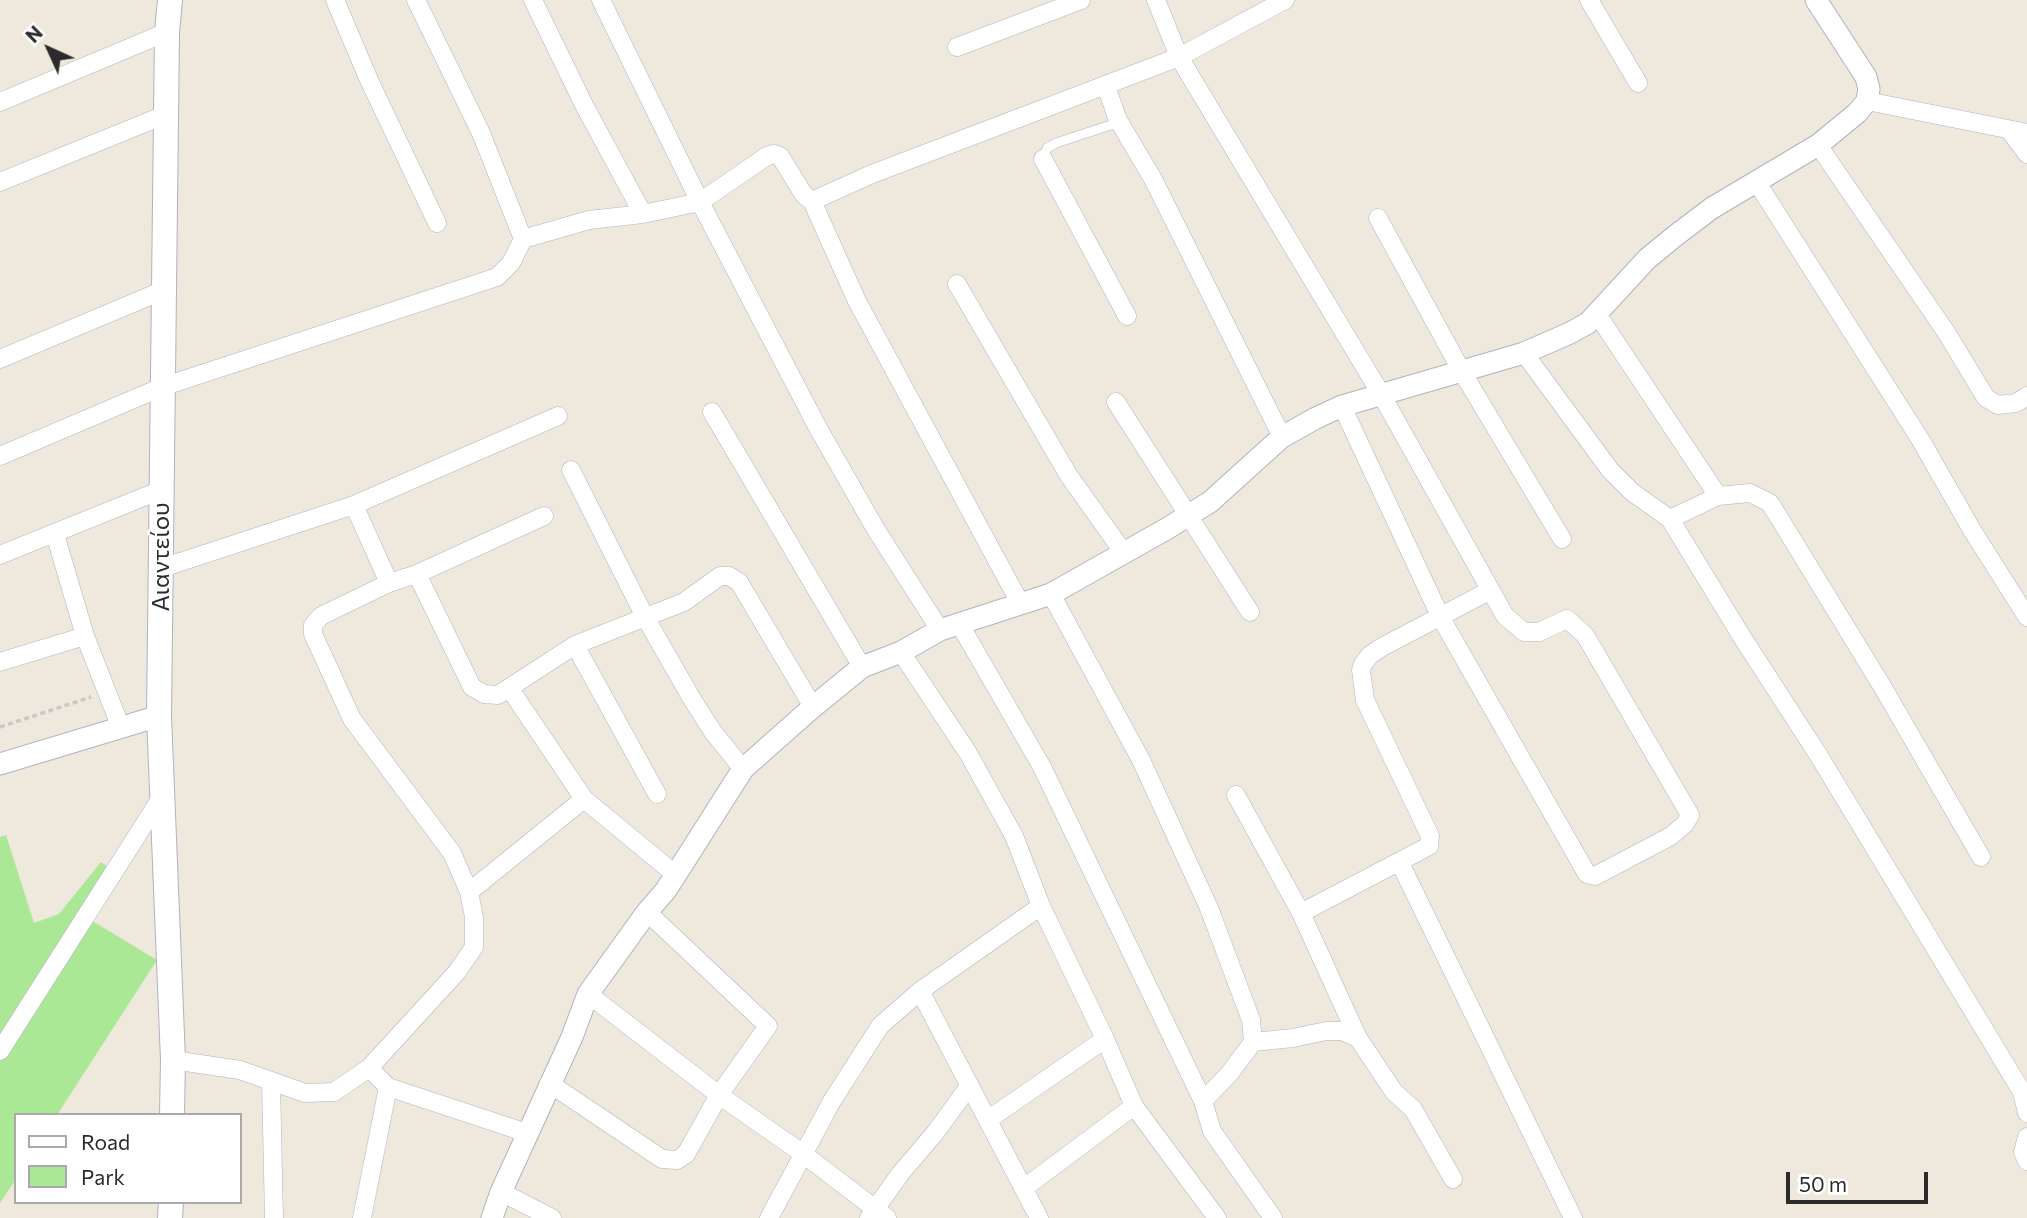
<!DOCTYPE html>
<html>
<head>
<meta charset="utf-8">
<style>
	body { margin:0 }
	#map { position:relative; width:2027px; height:1218px; overflow:hidden; background:#eee8dd; font-family:Commissioner,sans-serif }
	canvas { display:block }
	.legend { position:absolute; left:14px; top:1113px; width:228px; height:91px; box-sizing:border-box; background:#fff; border:2px solid #aaa; margin:0; padding:9px 12px; list-style:none; font-size:21px; color:#2b2b2b }
	.legend li { display:flex; align-items:center; gap:14px; height:35px }
	.legend b { width:35px; border:2px solid #aaa }
	.north { position:absolute; left:14px; top:14px; width:70px; height:70px; -webkit-text-stroke:5px #fff; paint-order:stroke; rotate:315deg; font-size:19px; font-weight:700; line-height:28px; text-align:center; color:#2b2b2b }
	.north::after { content:''; display:block; margin:auto; width:24px; height:32px; background:#2b2b2b; clip-path:polygon(50% 0,100% 100%,50% 72%,0 100%) }
	.scale { position:absolute; left:1786px; top:1172px; width:142px; height:32px; box-sizing:border-box; border:4px solid #2b2b2b; border-top:0; padding-left:9px; font-size:21px; line-height:24px; white-space:nowrap; color:#2b2b2b; -webkit-text-stroke:5px #fff; paint-order:stroke }
</style>
</head>
<body>
<div id="map">
<canvas width="2027" height="1218"></canvas>
<ul class="legend">
<li><b style="height:9px;background:#fff"></b>Road</li>
<li><b style="height:19px;background:#abe896"></b>Park</li>
</ul>
<div class="north">N</div>
<div class="scale">50 m</div>
</div>
<script>
const g = document.querySelector('canvas').getContext('2d');
g.lineJoin = 'round';
function paint(path, color) { g.fillStyle = color; g.fill(path, 'evenodd'); }
const poly = rows => new Path2D(rows.map(r => 'M' + r).join(''));
function strokePath(path, color, width, dash) { g.strokeStyle = color; g.lineWidth = width; g.lineCap = dash ? 'butt' : 'round'; g.setLineDash(dash || []); g.stroke(path); }
function drawText(font, color, halo, rows, align = 'center') {
  g.font = font + ' Commissioner,sans-serif'; g.lineWidth = 5; g.setLineDash([]); g.textBaseline = 'middle'; g.strokeStyle = halo; g.fillStyle = color; for (const [text, x, y, turn = 0] of rows) {
    g.save(); g.translate(x, y); g.rotate((+turn || 0) * Math.PI / 180); g.textAlign = isNaN(turn) ? turn : align; if (halo) g.strokeText(text, 0, 0); g.fillText(text, 0, 0); g.restore();
  }
}
paint(poly([
	[6,835,34,923,59,914,101,862,112,870,84,916,157,960,57,1115,16,1115,16,1179,0,1203,0,837]
]), '#abe896');
const service = poly([
	[1043,159,1047,148,1056,143,1111,125,1118,120]
]);
const minor = poly([
	[335,0,369,80,437,223],
	[416,0,481,133,523,239],
	[533,0,584,105,643,214],
	[601,0,700,202,818,428,875,528,940,630],
	[1156,0,1179,57,1285,0],
	[1589,0,1638,83],
	[957,47,1081,0],
	[1106,86,1118,120,1153,179,1282,437],
	[1867,101,2027,133],
	[0,102,167,32],
	[2010,131,2027,154],
	[1818,145,1946,332,1986,398,1998,405,2016,403,2027,396],
	[1043,159,1127,316],
	[1756,181,1920,439,1972,530,2027,617],
	[0,182,167,114],
	[812,201,857,301,1020,603],
	[1378,218,1461,370,1562,539],
	[957,284,1069,476,1124,553],
	[1597,314,1718,496,1750,493,1770,503,1882,686,1981,857],
	[1524,353,1610,470,1632,492,1670,519,1742,637,1819,756,2022,1092,2027,1113],
	[0,359,164,290],
	[1116,402,1250,612],
	[712,412,862,667],
	[0,456,162,387,497,277,511,263,523,239,589,220,643,214,700,202,767,156,774,154,780,156,804,195,812,201,872,174,1179,57,1381,394,1505,616,1524,632,1539,632,1567,619,1585,635,1690,815,1685,824,1671,836,1595,876,1587,874,1441,618,1342,406],
	[571,470,645,617,692,699,713,732,743,769],
	[354,505,389,583],
	[1670,519,1718,496],
	[55,534,85,636,121,728],
	[0,555,161,490],
	[162,568,354,505,558,416],
	[417,574,472,687,484,694,498,695,575,645,684,602,720,576,729,576,739,582,813,707],
	[1051,594,1141,760,1209,908,1251,1020,1253,1042,1229,1074,1203,1101],
	[959,623,1042,767,1203,1101,1212,1131,1273,1218],
	[575,645,657,794],
	[0,662,85,636],
	[510,689,584,799,676,875],
	[1236,795,1301,913,1358,1038],
	[1400,863,1573,1218],
	[469,892,584,799],
	[1041,906,1105,1039,1134,1106,1217,1218],
	[1301,913,1429,846,1430,836,1365,700,1361,670,1363,664,1370,655,1382,647,1489,591],
	[920,991,1039,1218],
	[588,994,719,1095,802,1153,887,1218],
	[1253,1042,1293,1038,1326,1031,1342,1031,1358,1038,1394,1092,1413,1109,1453,1179],
	[0,1051,161,798],
	[173,1060,240,1070,305,1093,334,1092,369,1068,457,972,474,947,474,917,469,892,452,853,352,719,313,634,313,625,321,616,389,583,417,574,544,516],
	[271,1081,274,1218],
	[549,1083,662,1159,677,1160,686,1154,719,1095,768,1026,647,912],
	[388,1087,527,1133],
	[989,1119,1105,1039],
	[2027,1137,2023,1152,2027,1161],
	[1024,1188,1134,1106],
	[501,1192,552,1218],
	[362,1218,388,1087,369,1068],
	[769,1218,832,1101,880,1026,920,991,1041,906,1014,836,968,753,901,652],
	[869,1218,900,1174,935,1133,970,1085]
]);
const tertiary = poly([
	[0,764,159,716],
	[492,1218,501,1192,572,1037,588,994,647,912,666,890,743,769,813,707,862,667,901,652,940,630,1051,594,1168,528,1210,502,1282,437,1316,418,1342,406,1524,353,1570,333,1588,323,1647,259,1675,236,1712,208,1818,145,1857,113,1867,101,1869,89,1866,77,1816,0]
]);
const secondary = poly([
	[170,0,167,32,159,716,173,1060,172,1115],
	[170,1218,171,1202]
]);
strokePath(service, '#b1b2c0', 10);
strokePath(minor, '#b1b2c0', 19);
strokePath(tertiary, '#b1b2c0', 23);
strokePath(secondary, '#b1b2c0', 26);
strokePath(poly([
	[0,727,91,697]
]), '#c8c8c8', 3.5, [5, 3.5]);
strokePath(service, '#fff', 9);
strokePath(minor, '#fff', 18);
strokePath(tertiary, '#fff', 21);
strokePath(secondary, '#fff', 24);
drawText('24px', '#2b2b2b', '#fff', [
	["Αιαντείου",161,557,-90]
]);
</script>
</body>
</html>
